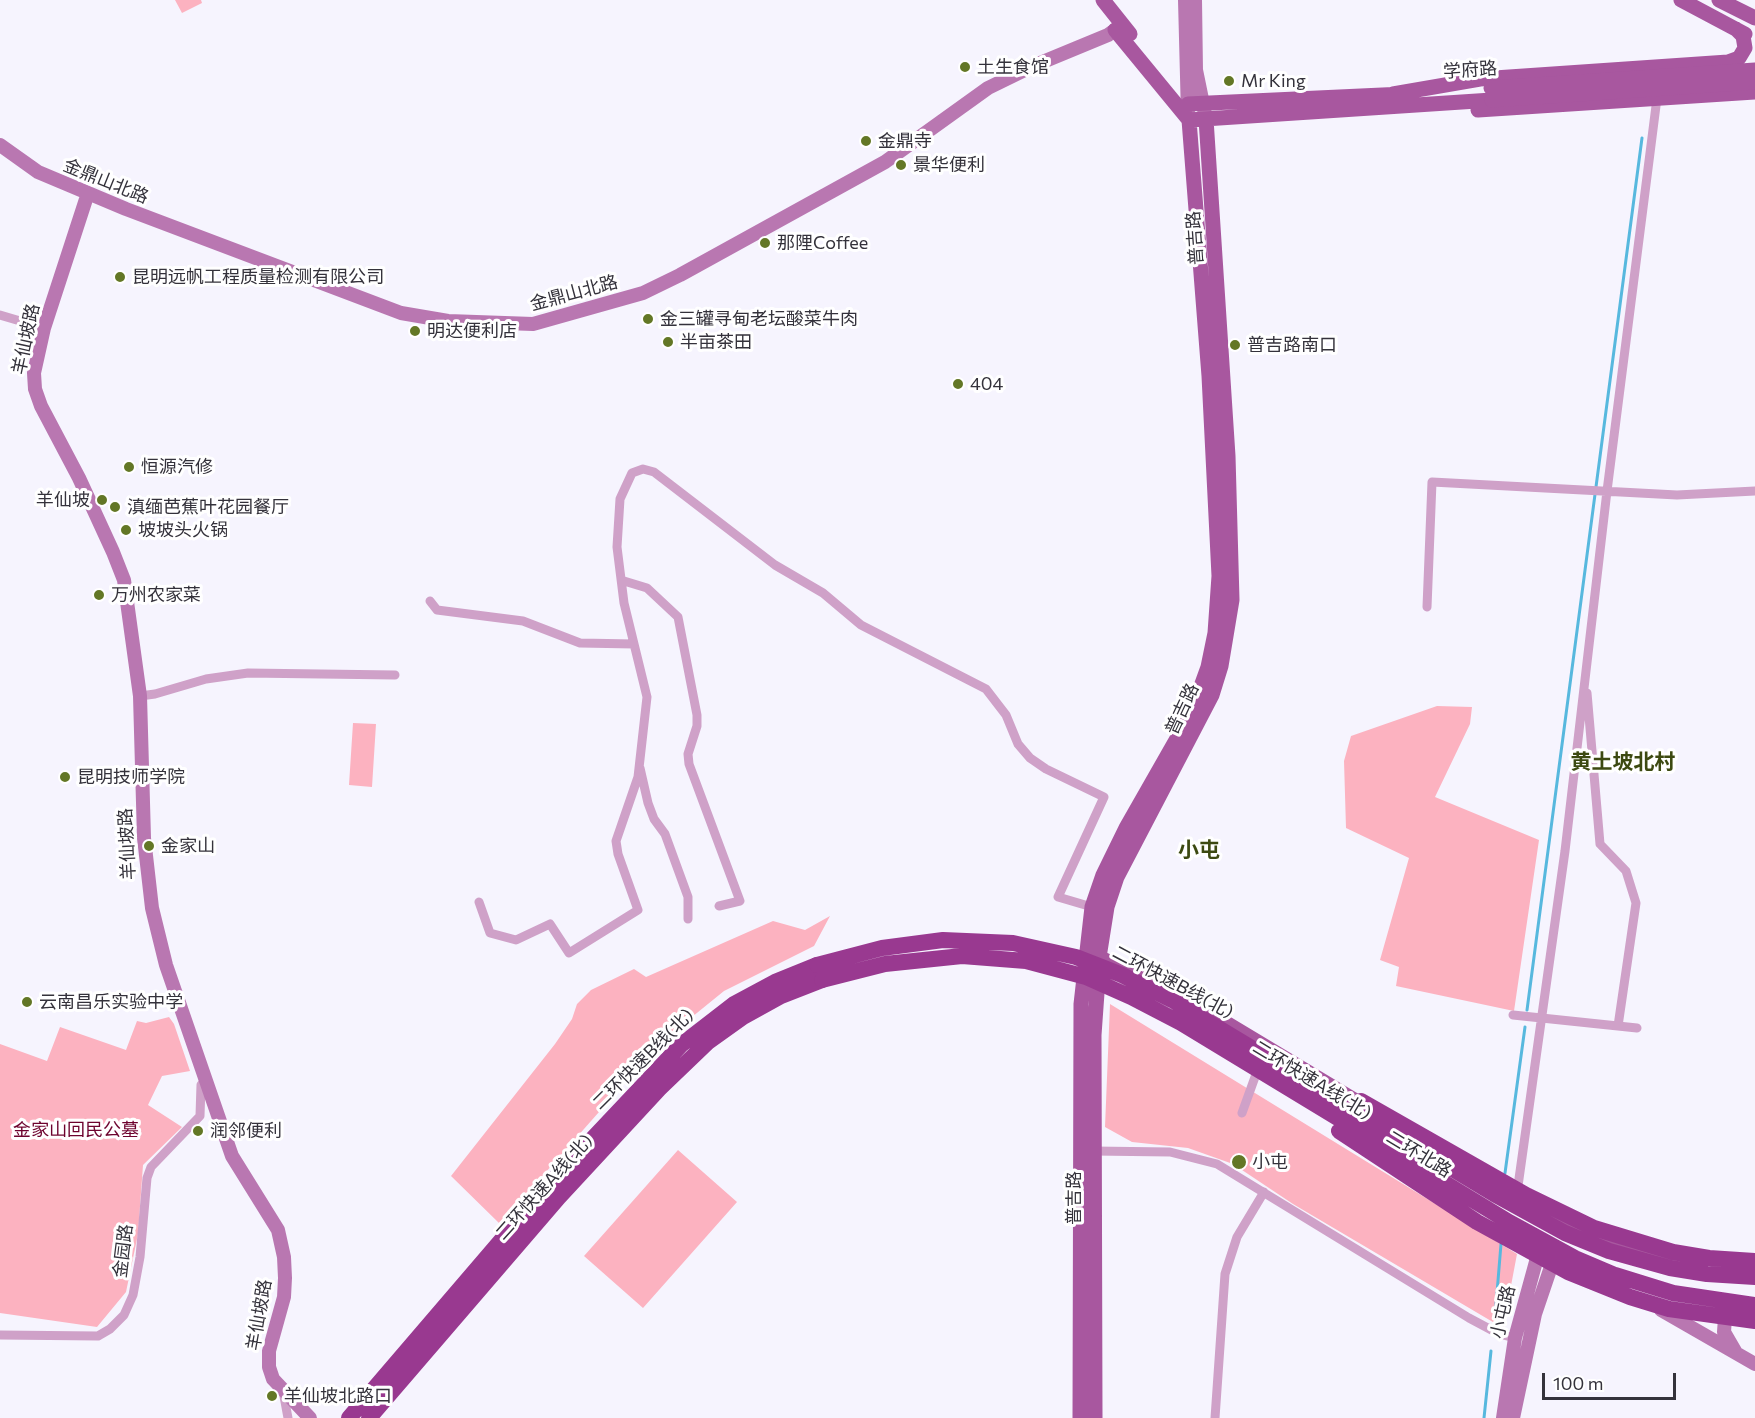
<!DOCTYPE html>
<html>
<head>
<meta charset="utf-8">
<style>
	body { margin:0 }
	#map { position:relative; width:1755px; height:1418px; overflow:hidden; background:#f6f4fe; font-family:Commissioner,sans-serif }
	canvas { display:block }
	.scale { position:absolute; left:1542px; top:1373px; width:134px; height:27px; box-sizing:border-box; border:3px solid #34323b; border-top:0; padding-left:8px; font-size:18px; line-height:21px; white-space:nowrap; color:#34323b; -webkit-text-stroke:4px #fff; paint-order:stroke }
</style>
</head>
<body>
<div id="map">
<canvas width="1755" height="1418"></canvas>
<div class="scale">100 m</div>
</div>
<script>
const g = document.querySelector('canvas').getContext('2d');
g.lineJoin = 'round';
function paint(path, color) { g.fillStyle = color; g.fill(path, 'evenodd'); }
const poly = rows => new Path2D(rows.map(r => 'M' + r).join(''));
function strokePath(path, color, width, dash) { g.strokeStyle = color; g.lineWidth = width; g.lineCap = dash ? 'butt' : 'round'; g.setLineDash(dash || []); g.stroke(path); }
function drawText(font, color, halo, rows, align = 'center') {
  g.font = font + ' Commissioner,"Noto Sans SC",sans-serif'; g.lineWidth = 6; g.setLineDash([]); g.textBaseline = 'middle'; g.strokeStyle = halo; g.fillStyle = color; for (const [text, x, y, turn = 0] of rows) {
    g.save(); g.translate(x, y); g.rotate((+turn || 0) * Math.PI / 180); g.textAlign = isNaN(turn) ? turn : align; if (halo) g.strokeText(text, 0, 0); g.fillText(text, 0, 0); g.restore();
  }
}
paint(poly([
	[175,0,201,0,202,3,182,13],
	[1437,706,1472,707,1470,724,1435,797,1539,840,1514,1011,1396,986,1399,967,1380,960,1409,858,1346,828,1344,761,1351,736],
	[353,723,376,724,372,787,349,785],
	[830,916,814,946,724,991,687,1021,637,1069,500,1224,451,1176,555,1044,572,1019,577,1004,591,990,634,969,646,977,773,921,805,930],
	[1110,1004,1517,1254,1503,1328,1293,1204,1233,1164,1188,1148,1132,1142,1105,1127],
	[169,1017,174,1024,190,1071,162,1076,148,1105,182,1127,143,1165,138,1234,126,1292,97,1327,0,1313,0,1044,47,1061,60,1027,126,1050,137,1021,146,1023],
	[678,1150,737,1202,643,1308,584,1256]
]), '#fcb2c0');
strokePath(poly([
	[1527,1010,1642,138],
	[1505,1173,1525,1027],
	[1495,1317,1501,1244],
	[1484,1418,1491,1351]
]), '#57b8de', 3);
strokePath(poly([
	[0,315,44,328],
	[624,581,647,588,678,617,697,715,697,726,688,754,689,764,740,901,719,906],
	[430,601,437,610,523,621,580,643,634,644],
	[1427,607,1432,482,1677,495,1755,491],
	[1587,693,1600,844,1626,871,1636,903,1618,1026],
	[140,696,155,694,206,679,248,673,395,675],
	[640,768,648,803,654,819,665,834,688,897,688,919],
	[479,902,490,933,516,940,550,924,569,953,638,910,618,854,616,841,638,777,647,697,624,603,617,547,620,499,632,473,643,469,654,472,775,565,823,593,861,625,986,689,1006,715,1018,744,1030,758,1046,769,1104,797,1058,897,1092,907],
	[1513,1015,1637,1028],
	[1242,1113,1255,1077],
	[1093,1151,1170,1152,1217,1164,1469,1318,1499,1334,1515,1338],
	[1517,1193,1565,851,1607,491,1657,98],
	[0,1335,98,1336,110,1329,124,1315,133,1295,140,1257,147,1178,151,1167,200,1116,201,1085,206,1079],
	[283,1391,288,1418],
	[1215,1418,1225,1274,1237,1237,1264,1192]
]), '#cfa1c8', 9);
strokePath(poly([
	[1185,0,1188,115],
	[1195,0,1196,70,1205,114],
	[0,145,38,172,126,209,401,313,448,321,533,324,643,293,680,275,885,162,988,88,1033,66,1108,35,1122,25],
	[88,193,44,328,34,373,35,389,41,406,79,478,113,552,124,580,140,696,144,838,152,908,166,965,232,1156,278,1230,284,1257,285,1278,284,1297,269,1351,269,1367,273,1379,310,1418],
	[1730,1308,1725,1318,1724,1332,1735,1351],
	[1661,1310,1755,1364],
	[1503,1418,1515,1338,1540,1247],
	[1513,1418,1535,1314,1555,1255]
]), '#b977b1', 14);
strokePath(poly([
	[1103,0,1130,34],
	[1681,0,1745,34],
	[1719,0,1755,18],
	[1115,30,1189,120,1492,100],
	[1393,94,1480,79,1728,62,1739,58,1745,48,1743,36,1736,29],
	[1188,104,1404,94],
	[1478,110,1755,92],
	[1092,954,1176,993,1369,1109],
	[1545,1214,1610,1241,1666,1257],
	[1080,1418,1081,1004,1092,907,1103,875,1126,828,1191,714,1208,667,1215,633,1219,576,1209,376,1189,120],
	[1095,1418,1094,1035,1100,951,1107,907,1117,877,1212,695,1221,666,1232,600,1228,456,1206,119]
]), '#a8579f', 15);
strokePath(poly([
	[349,1418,547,1187,681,1045,734,1004,775,982,817,965],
	[369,1418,559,1197,659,1089,708,1042,743,1017,781,996,822,980]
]), '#993990', 16);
strokePath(poly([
	[1491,88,1755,70],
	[1492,100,1755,82]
]), '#a8579f', 15);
strokePath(poly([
	[817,965,882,948,943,940,1013,943,1076,957,1122,975,1172,1000,1494,1194,1565,1233,1609,1251,1670,1268,1707,1274,1755,1277],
	[822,980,885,964,962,956,1026,961,1086,977,1131,997,1181,1023,1509,1222,1575,1258,1615,1275,1673,1293,1755,1305],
	[1361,1101,1526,1195,1594,1228,1673,1252,1709,1258,1755,1261],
	[1339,1131,1477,1222,1568,1272,1630,1297,1669,1309,1755,1321]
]), '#993990', 16);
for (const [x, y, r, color] of [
	[965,67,6,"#637726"],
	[1229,81,6,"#637726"],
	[866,141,6,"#637726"],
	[901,165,6,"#637726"],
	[765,243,6,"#637726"],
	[120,277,6,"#637726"],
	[648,319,6,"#637726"],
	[415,331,6,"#637726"],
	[668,342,6,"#637726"],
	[1235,345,6,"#637726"],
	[958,384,6,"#637726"],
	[129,467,6,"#637726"],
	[102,500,6,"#637726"],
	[115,507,6,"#637726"],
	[126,530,6,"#637726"],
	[99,595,6,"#637726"],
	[65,777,6,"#637726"],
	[149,846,6,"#637726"],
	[27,1002,6,"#637726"],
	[198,1131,6,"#637726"],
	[1239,1162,8,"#637726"],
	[272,1396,6,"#637726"]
]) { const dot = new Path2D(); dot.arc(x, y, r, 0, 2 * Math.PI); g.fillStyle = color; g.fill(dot); strokePath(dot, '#fff', 2); }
drawText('18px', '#34323b', '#fff', [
	["土生食馆",977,67],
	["Mr King",1241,81],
	["金鼎寺",878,141],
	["景华便利",913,165],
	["那䧉Coffee",777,243],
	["昆明远帆工程质量检测有限公司",132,277],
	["金三罐寻甸老坛酸菜牛肉",660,319],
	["明达便利店",427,331],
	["半亩茶田",680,342],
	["普吉路南口",1247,345],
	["404",970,384],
	["恒源汽修",141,467],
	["羊仙坡",90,500,"right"],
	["滇缅芭蕉叶花园餐厅",127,507],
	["坡坡头火锅",138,530],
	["万州农家菜",111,595],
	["昆明技师学院",77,777],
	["金家山",161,846],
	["云南昌乐实验中学",39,1002],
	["润邻便利",210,1131],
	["小屯",1252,1162],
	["羊仙坡北路口",284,1396]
], 'left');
drawText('18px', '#34323b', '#fff', [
	["学府路",1470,70,-4],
	["金鼎山北路",106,181,22],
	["普吉路",1195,238,-94],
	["金鼎山北路",574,293,-15],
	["羊仙坡路",26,339,-78],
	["普吉路",1182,709,-65],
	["羊仙坡路",127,844,-93],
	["二环快速B线(北)",1173,982,28],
	["二环快速B线(北)",643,1059,-45],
	["二环快速A线(北)",1312,1080,31],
	["二环北路",1419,1154,31],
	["二环快速A线(北)",544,1187,-48],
	["普吉路",1074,1198,-90],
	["金园路",123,1251,-83],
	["小屯路",1503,1312,-77],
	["羊仙坡路",259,1315,-80]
]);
drawText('18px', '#6d032e', '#fff', [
	["金家山回民公墓",76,1130]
]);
drawText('bold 21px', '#3c4911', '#fff', [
	["黄土坡北村",1623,762],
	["小屯",1199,850]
]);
</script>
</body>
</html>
